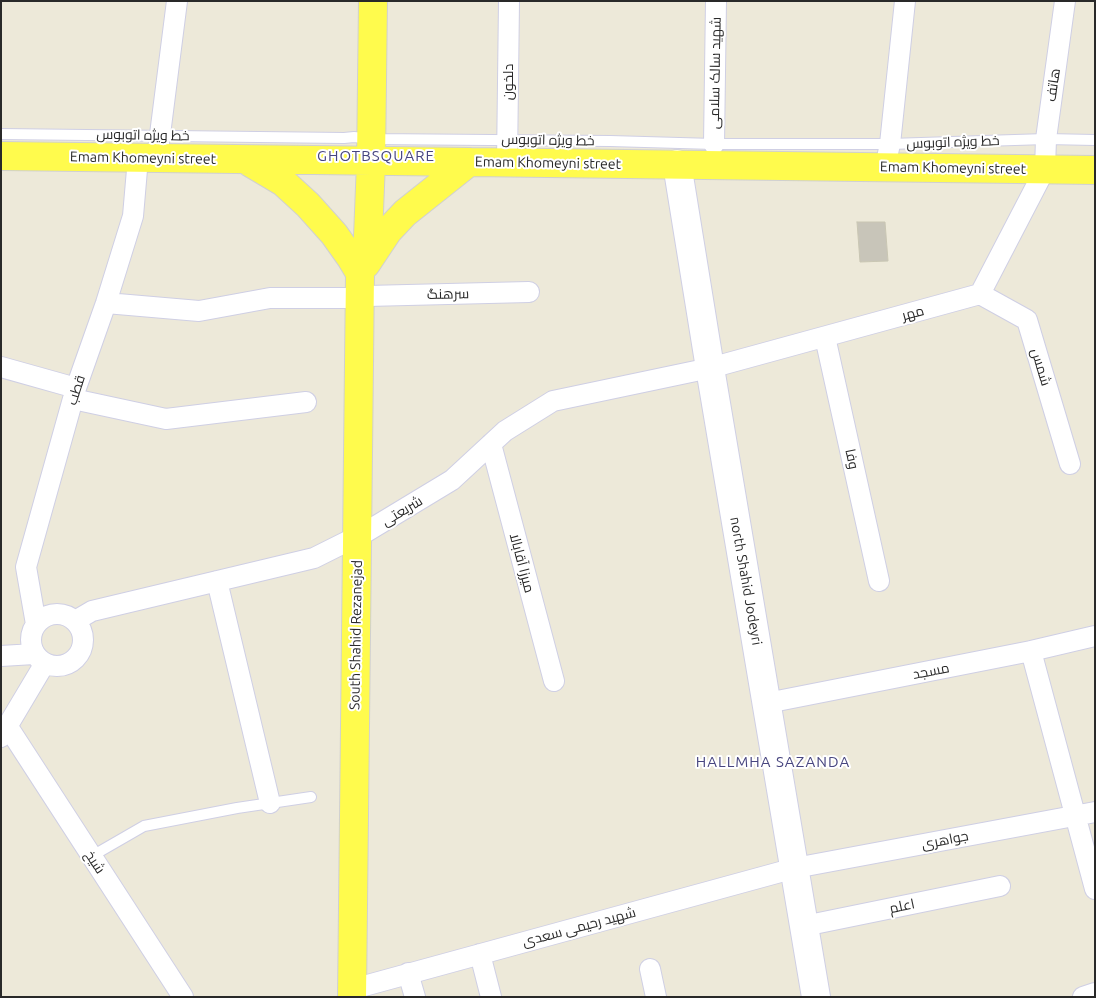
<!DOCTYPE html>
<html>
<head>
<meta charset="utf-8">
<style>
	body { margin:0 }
	#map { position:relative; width:1096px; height:998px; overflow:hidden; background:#ede9d9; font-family:Ubuntu,sans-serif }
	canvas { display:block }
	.frame { position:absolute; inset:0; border:2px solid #292929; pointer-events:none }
</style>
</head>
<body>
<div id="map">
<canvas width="1096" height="998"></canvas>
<div class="frame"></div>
</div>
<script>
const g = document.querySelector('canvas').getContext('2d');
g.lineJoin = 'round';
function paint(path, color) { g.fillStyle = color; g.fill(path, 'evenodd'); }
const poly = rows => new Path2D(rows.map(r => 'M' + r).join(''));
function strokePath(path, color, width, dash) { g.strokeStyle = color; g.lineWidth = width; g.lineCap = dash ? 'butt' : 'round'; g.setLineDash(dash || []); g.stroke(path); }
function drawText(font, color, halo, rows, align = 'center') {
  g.font = font + ' Ubuntu,Cairo,sans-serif'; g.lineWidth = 4; g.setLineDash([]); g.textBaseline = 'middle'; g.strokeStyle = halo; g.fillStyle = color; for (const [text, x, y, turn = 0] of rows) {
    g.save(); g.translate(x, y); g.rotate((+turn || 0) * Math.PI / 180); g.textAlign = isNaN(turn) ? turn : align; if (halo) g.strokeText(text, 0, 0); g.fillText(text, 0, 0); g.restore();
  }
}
const building = poly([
	[857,222,885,222,888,261,860,262,857,222]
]);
paint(building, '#c8c5b9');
strokePath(building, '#c9c6b3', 1);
const lane = poly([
	[1,134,344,138,354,137,372,139,610,141,714,144,890,144,1046,139,1095,140],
	[92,856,144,826,237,808,311,797]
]);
const street = poly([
	[714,144,716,1],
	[157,158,177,1],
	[507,163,509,1],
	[885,167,890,144,905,1],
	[980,294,1027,320,1070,464],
	[106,303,199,311,270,298,351,298,367,296,529,292],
	[825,337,879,581],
	[1,367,76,388],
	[73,399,166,419,306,402],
	[491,444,554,681],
	[217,581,270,803],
	'31 640a26 26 0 1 1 52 0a26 26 0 1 1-52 0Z',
	[75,621,92,611,314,558,366,532,452,480,505,431,553,401,710,368,980,294,1045,169,1046,139,1065,1],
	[36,624,26,567,76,388,106,303,133,216,138,158],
	[1031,651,1095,889],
	[1,656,34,654],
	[767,703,1031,651,1095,636],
	[8,727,183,997],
	[1,737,45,663],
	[804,926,1000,886],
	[480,954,491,997],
	[650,969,656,997],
	[408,973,415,997],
	[364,986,795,868,1095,812],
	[1083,997,1095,993]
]);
const secondary = poly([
	[677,164,710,368,816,997]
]);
const primary = poly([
	[1,156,1095,170],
	[246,160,283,182,308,205,334,234,351,258,360,273],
	[367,261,371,162,373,1],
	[366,264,388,231,405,213,469,162],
	[352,997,360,273]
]);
strokePath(lane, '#cfcfe4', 12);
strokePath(street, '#cfcfe4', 22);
strokePath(secondary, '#cfcfe4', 30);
strokePath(primary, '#d0d0d0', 30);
strokePath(lane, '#fff', 10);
strokePath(street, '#fff', 20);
strokePath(secondary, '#fff', 28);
strokePath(primary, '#fffb4d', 28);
drawText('14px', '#292929', '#fff', [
	["شهید سالک سلامی",715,73,-89],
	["دلخون",508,82,-90],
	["هاتف",1053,85,-82],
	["خط ویژه اتوبوس",143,135,1],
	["خط ویژه اتوبوس",548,140,1],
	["خط ویژه اتوبوس",953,142,-2],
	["Emam Khomeyni street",143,158,1],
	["Emam Khomeyni street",548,163,1],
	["Emam Khomeyni street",953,168,1],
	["سرهنگ",448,294,-1],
	["مهر",913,313,-15],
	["شمس",1041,367,73],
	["قطب",76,390,-72],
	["وفا",852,459,78],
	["شریعتی",402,511,-31],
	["میرزا آقابالا",522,563,75],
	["north Shahid Jodeyri",746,581,80],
	["South Shahid Rezanejad",356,635,-89],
	["مسجد",931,671,-11],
	["جواهری",945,840,-11],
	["شیخ",95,862,57],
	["اعلم",902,906,-12],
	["شهید رحیمی سعدی",579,927,-15]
]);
g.letterSpacing = '1px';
drawText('15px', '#47457f', '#fff', [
	["GHOTBSQUARE",376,156],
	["HALLMHA SAZANDA",773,762]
]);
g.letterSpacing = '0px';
</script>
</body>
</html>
